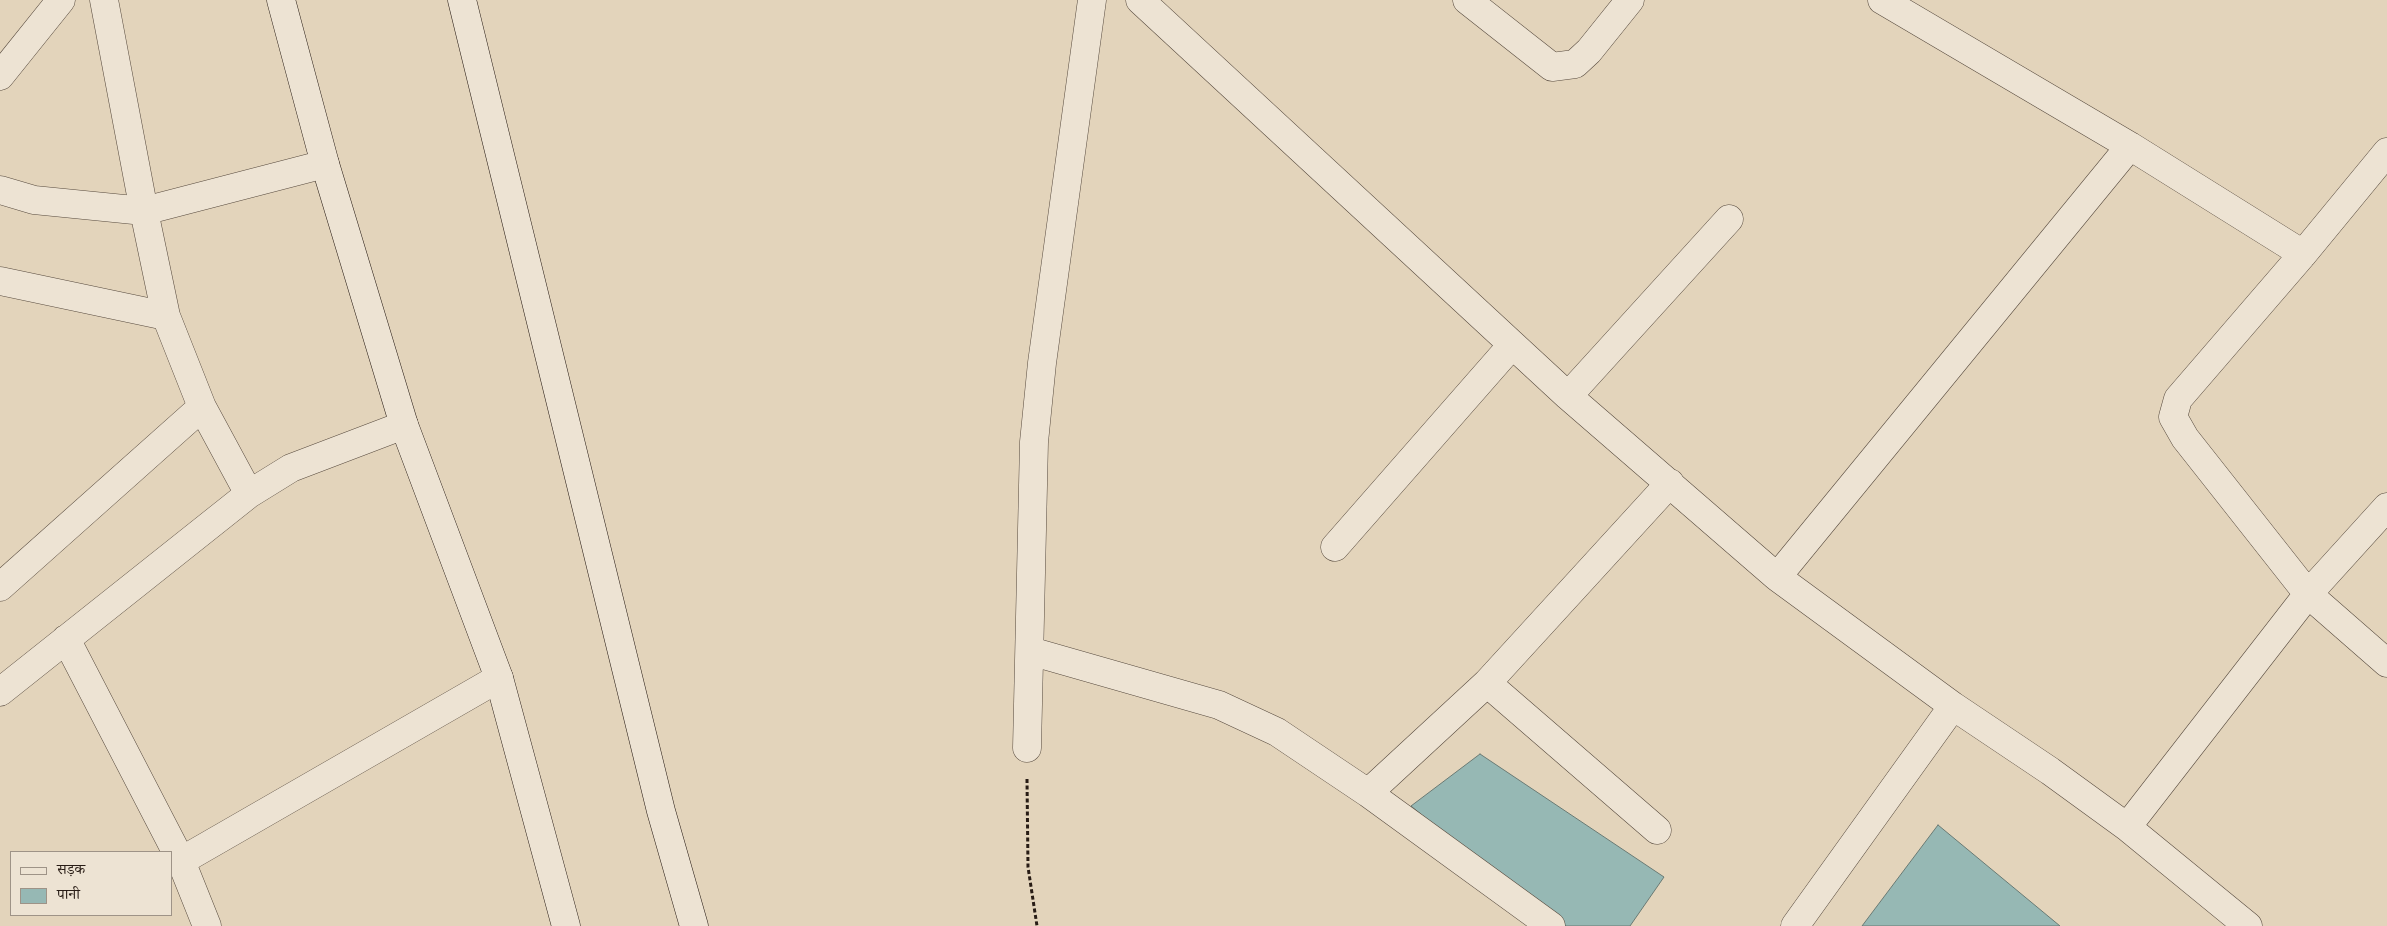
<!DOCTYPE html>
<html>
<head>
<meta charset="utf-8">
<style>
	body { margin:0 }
	#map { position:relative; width:2387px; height:926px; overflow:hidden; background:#e3d4bb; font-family:"Gentium Book Plus","Noto Serif Devanagari",serif }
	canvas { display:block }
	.legend { position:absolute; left:10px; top:851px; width:162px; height:65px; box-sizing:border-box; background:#ede3d3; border:1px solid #9e9387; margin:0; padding:6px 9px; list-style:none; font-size:15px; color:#281c15 }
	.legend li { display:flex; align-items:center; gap:10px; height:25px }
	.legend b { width:25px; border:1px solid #9e9387 }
</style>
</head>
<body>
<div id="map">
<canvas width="2387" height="926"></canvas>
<ul class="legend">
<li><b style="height:6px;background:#ede3d3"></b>सड़क</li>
<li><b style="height:14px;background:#96b8b4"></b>पानी</li>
</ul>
</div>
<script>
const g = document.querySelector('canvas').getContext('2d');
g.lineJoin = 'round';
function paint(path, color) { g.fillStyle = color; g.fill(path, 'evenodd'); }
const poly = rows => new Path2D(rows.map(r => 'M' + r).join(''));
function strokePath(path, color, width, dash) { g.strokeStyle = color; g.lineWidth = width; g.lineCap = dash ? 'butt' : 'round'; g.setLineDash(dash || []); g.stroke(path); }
const water = poly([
	[1480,754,1664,877,1630,926,1559,926,1541,914,1411,806,1480,754],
	[1938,825,2060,926,1862,926,1938,825]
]);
paint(water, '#96b8b4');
strokePath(water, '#6a7a74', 1);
const street = poly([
	[104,0,144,211,325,164],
	[1140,0,1568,396,1777,577,1953,706],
	[1467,0,1552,67,1575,64,1589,51,1630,0],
	[1882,0,2130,146,2303,254],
	[0,76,61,0],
	[2387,152,2303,254,2178,399,2173,417,2185,438,2308,594,2387,663],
	[0,190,34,200,144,211,166,316,202,407,249,494,0,692],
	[0,281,166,316],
	[1568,396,1729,219],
	[249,494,291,468,404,425],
	[1335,547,1512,345],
	[1777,577,2130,146],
	[0,587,202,407],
	[66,639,181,861,207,926],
	[1030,651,1219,705,1277,732,1368,793,1551,926],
	[1487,683,1657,830],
	[1027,748,1034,442,1042,363,1092,0],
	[1368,793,1487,683,1670,483],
	[2127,827,2308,594,2387,507],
	[181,861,499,678],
	[1795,926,1953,706,2050,771,2127,827,2248,926]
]);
const secondary = poly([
	[281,0,325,164,404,425,499,678,566,926],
	[462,0,661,811,694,926]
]);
strokePath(street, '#574a3e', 29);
strokePath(secondary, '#281c15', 29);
strokePath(poly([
	[1027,779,1028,867,1037,926]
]), '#281c15', 3, [4, 2.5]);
strokePath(street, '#ede3d3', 28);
strokePath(secondary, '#ede3d3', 28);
</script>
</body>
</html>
